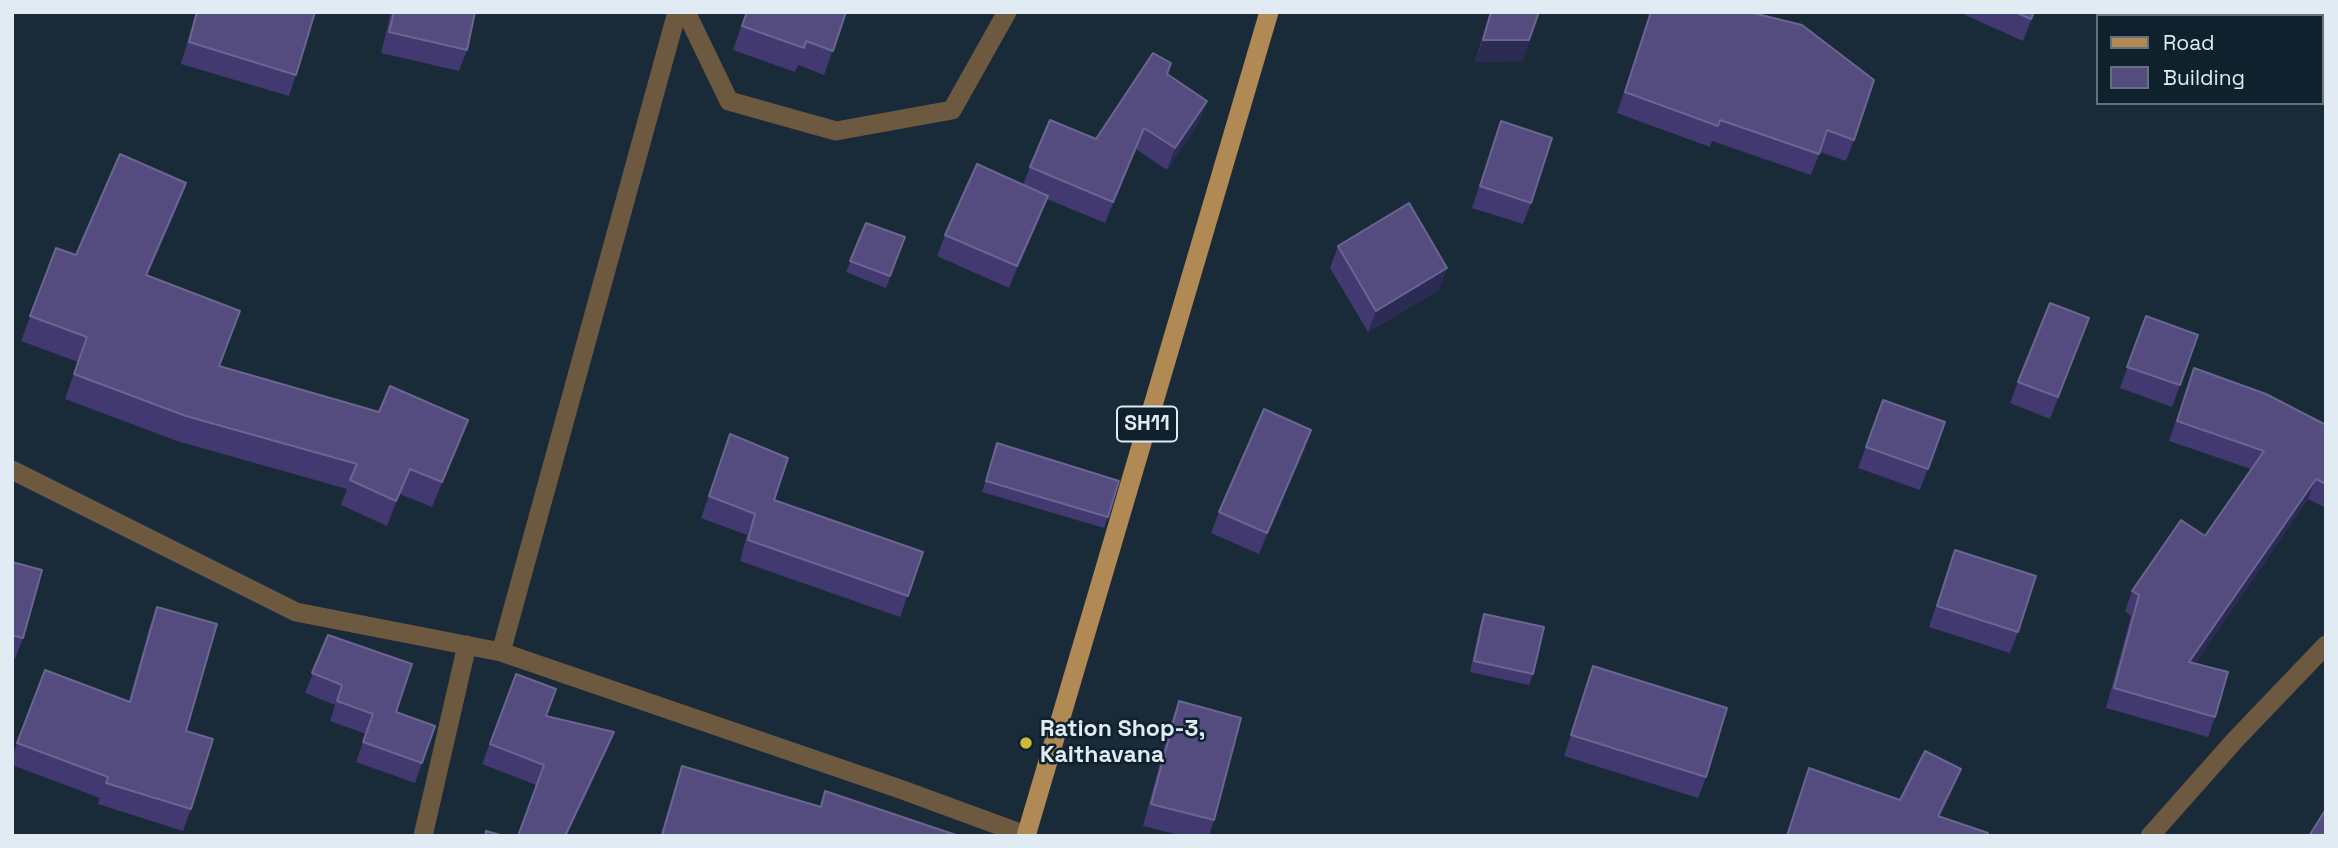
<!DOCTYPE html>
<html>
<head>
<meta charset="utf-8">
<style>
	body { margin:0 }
	#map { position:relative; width:2338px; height:848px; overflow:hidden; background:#192a38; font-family:"Space Grotesk",sans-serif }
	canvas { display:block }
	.frame { position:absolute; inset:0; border:14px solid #e0ebf3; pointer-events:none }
	.legend { position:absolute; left:2096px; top:14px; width:228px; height:91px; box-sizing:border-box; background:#0f212d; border:2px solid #63727c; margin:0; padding:9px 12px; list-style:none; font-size:21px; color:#e0ebf3 }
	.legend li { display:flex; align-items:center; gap:14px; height:35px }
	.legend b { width:35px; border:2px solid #63727c }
</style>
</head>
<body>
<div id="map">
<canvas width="2338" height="848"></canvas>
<div class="frame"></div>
<ul class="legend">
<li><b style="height:9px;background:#b08954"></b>Road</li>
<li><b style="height:19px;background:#544c7f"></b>Building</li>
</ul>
</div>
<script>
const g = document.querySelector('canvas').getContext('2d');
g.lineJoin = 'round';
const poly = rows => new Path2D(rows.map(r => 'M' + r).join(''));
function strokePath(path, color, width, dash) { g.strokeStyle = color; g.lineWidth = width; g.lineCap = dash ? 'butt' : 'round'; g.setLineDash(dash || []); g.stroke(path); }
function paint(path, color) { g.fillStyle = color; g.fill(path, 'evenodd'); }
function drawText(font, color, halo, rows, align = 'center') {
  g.font = font + ' "Space Grotesk",sans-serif'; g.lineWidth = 5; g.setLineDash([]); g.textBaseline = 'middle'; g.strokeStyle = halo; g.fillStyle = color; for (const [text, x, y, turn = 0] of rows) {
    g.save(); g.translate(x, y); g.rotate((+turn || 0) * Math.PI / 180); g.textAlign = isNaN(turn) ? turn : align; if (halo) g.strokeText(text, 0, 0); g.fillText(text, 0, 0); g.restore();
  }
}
strokePath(poly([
	[686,12,729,101,836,131,952,110,1007,12],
	[12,470,296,612,501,652,900,789,1028,836],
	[501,652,677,12],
	[423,836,467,645],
	[2150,836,2236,739,2326,645]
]), '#6d5940', 19);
strokePath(poly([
	[1026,836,1269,12]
]), '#b08954', 19);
paint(poly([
	[196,12,315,12,296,75,289,96,181,64],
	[391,12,475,12,467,50,459,71,381,53],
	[746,12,846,12,824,75,798,65,795,72,733,50],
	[1490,12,1539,12,1522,61,1475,62],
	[1650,12,1749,12,1854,140,1846,161,1820,152,1811,175,1712,141,1710,147,1617,113],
	[1963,12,2035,12,2023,41,1963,14],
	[1167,74,1207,101,1199,122,1167,170,1136,149,1105,223,1047,199,1040,217,1009,288,937,256,945,235,1023,185,1030,167,1096,139],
	[1501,121,1531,203,1523,224,1472,208],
	[186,183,177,208,147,276,219,366,379,412,468,420,459,445,432,507,400,494,387,526,341,505,347,489,177,441,65,399,78,362,21,341,56,248,76,255],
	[866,223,905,237,886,288,846,272],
	[1338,246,1439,290,1368,332,1330,268],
	[2146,316,2198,335,2172,407,2120,388],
	[2089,318,2050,419,2010,403,2018,382],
	[2194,368,2326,425,2326,508,2308,499,2195,664,2215,717,2208,737,2106,708,2131,616,2125,611,2132,591,2205,536,2251,469,2169,441],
	[1883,400,1945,422,1920,490,1858,468],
	[1311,430,1304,451,1259,554,1211,533,1219,512],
	[730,434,774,500,923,552,900,617,740,561,747,535,701,518],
	[997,443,1108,517,1104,528,982,492],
	[1955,550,2018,632,2010,653,1929,627],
	[12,562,23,638,15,659,12,658],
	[157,607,186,731,191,809,183,831,98,804,100,798,12,765,12,757,45,670,129,701,149,629],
	[1484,614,1533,674,1529,685,1470,672,1480,625],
	[328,635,396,712,435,726,415,783,356,762,366,734,330,721,335,705,305,693],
	[1593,666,1706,777,1698,798,1564,756],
	[516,674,547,716,614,732,607,751,536,785,482,764],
	[1179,701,1214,820,1209,836,1183,836,1143,826,1171,722],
	[682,766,820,806,825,791,955,836,660,836,675,787]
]), '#433971');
paint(poly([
	[2034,12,2035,12,2023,41],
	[1483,40,1529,40,1522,61,1475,62],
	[1207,101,1199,122,1167,170,1175,148],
	[1144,128,1136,149,1105,223,1113,202],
	[186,183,177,208,137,300,146,275],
	[1048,196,1040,217,1009,288,1017,266],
	[1447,268,1439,290,1368,332,1376,311],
	[468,420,459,445,432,507,442,482],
	[1311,430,1304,451,1259,554,1267,533],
	[410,469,400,494,387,526,396,501],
	[2316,479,2308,499,2182,683,2189,662],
	[614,732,607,751,567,836,565,836],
	[1961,769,1951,795,1931,836,1938,816]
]), '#2b2b54');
const building = poly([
	[197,12,315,12,296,75,189,42,197,12],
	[394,12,475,12,467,50,389,32,394,12],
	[747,12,846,12,833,51,806,41,804,48,742,26,747,12],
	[1491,12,1539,12,1529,40,1483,40,1491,12],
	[1651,12,1749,12,1802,25,1874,80,1854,140,1827,130,1819,154,1720,120,1718,126,1625,92,1651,12],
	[2015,12,2034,12,2031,19,2015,12],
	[1153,53,1171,63,1167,74,1207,101,1175,148,1144,128,1113,202,1030,167,1050,120,1096,139,1153,53],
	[1501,121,1552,138,1531,203,1480,186,1501,121],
	[120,154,186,183,146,275,240,311,219,366,379,412,390,386,468,420,442,482,410,469,396,501,350,480,357,464,186,416,74,374,87,337,30,316,56,248,76,255,120,154],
	[977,164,1048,196,1017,266,945,235,977,164],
	[1409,203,1447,268,1376,311,1338,246,1409,203],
	[866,223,905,237,890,276,850,261,866,223],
	[2050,303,2089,318,2058,397,2018,382,2050,303],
	[2146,316,2198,335,2180,385,2127,367,2146,316],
	[2194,368,2266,394,2326,425,2326,484,2316,479,2189,662,2228,672,2215,717,2114,688,2139,595,2132,591,2181,520,2205,536,2264,451,2177,421,2194,368],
	[1883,400,1945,422,1928,469,1866,447,1883,400],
	[1264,409,1311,430,1267,533,1219,512,1264,409],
	[730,434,788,458,774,500,923,552,908,596,748,540,755,514,709,496,730,434],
	[997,443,1119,481,1108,517,986,481,997,443],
	[1955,550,2036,576,2018,632,1937,606,1955,550],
	[12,562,42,570,23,638,12,635,12,562],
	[157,607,217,624,186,731,213,739,191,809,106,783,108,777,17,743,45,670,130,702,157,607],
	[1484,614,1544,627,1533,674,1474,661,1484,614],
	[328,635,412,664,396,712,435,726,422,763,363,742,373,714,337,701,342,685,312,673,328,635],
	[1593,666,1727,708,1706,777,1571,735,1593,666],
	[516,674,556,689,546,716,614,732,565,836,518,836,544,765,490,744,516,674],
	[1179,701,1241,718,1214,820,1151,804,1179,701],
	[1925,751,1961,769,1938,816,1988,833,1987,836,1787,836,1809,768,1900,800,1925,751],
	[682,766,821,807,825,791,956,835,955,836,662,836,682,766],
	[2326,809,2326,836,2309,836,2326,809],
	[486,831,504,836,485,836,486,831]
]);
paint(building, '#544c7f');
strokePath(building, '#6a6591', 2);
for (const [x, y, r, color] of [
	[1026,743,7,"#ceb837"]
]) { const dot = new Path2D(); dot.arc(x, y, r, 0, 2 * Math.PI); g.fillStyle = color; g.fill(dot); strokePath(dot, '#0f212d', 2.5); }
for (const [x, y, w] of [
	[1147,424,60]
]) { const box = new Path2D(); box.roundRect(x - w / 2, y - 17.5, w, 35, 5); g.fillStyle = '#0f212d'; g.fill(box); strokePath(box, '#e0ebf3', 2); }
drawText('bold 21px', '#e0ebf3', null, [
	["SH11",1147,424]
]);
drawText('bold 23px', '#e0ebf3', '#0f212d', [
	["Ration Shop-3,",1040,730],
	["Kaithavana",1040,756]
], 'left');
</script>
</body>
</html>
